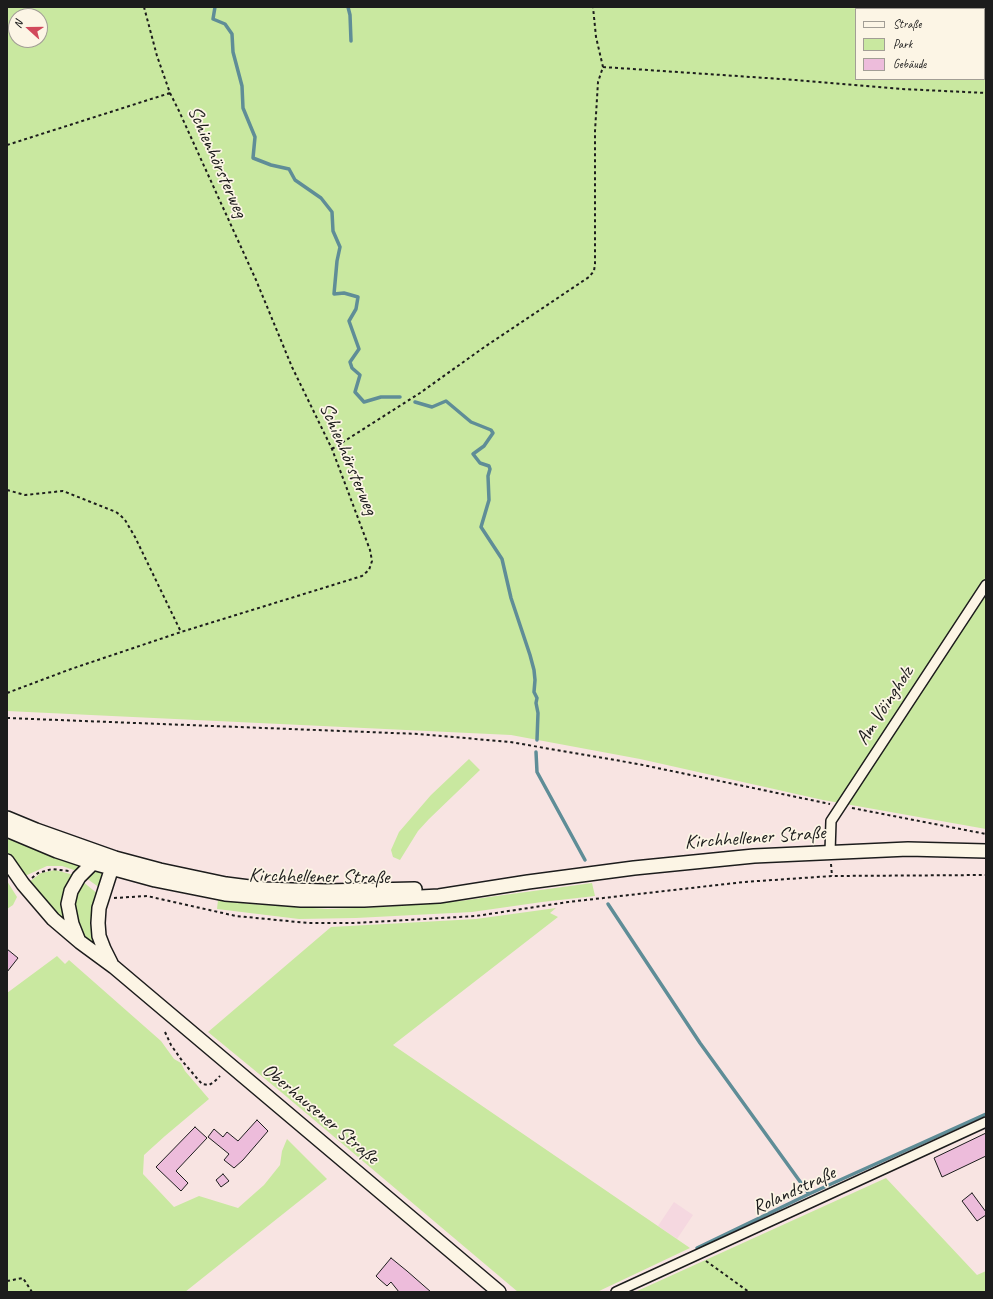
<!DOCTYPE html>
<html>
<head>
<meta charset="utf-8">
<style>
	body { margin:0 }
	#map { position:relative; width:993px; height:1299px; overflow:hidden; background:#f8e4e2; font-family:Caveat,sans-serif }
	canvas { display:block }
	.frame { position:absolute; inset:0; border:8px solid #1c1c1c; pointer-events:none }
	.legend { position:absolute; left:855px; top:8px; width:130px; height:72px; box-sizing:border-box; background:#fcf5e5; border:1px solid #a29e95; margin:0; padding:5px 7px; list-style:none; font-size:12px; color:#1c1c1c }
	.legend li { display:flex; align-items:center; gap:8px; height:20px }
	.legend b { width:20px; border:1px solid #a29e95 }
	.north { position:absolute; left:8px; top:8px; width:40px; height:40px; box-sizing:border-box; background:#fcf5e5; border:1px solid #a29e95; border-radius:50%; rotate:291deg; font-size:11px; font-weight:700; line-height:16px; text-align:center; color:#1c1c1c }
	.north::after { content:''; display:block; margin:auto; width:14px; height:18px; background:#d1495b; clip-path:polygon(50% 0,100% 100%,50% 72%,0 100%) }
</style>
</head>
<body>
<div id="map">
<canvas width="993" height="1299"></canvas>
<div class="frame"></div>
<ul class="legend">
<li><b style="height:5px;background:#fcf5e5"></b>Straße</li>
<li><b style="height:11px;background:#c9e8a0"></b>Park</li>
<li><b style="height:11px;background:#edbcdb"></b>Gebäude</li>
</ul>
<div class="north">N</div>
</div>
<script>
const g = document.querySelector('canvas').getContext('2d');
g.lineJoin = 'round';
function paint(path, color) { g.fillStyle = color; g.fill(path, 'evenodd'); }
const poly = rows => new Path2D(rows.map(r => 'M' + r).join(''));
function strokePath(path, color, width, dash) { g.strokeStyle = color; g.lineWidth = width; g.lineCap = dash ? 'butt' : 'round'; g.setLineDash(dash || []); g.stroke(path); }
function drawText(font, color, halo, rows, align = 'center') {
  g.font = font + ' Caveat,sans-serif'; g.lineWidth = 3.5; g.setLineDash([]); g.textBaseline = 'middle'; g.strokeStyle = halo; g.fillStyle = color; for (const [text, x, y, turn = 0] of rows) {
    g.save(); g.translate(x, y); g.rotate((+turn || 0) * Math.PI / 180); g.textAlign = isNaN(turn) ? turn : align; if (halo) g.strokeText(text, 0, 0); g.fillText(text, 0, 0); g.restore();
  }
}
paint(poly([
	[674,1202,693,1215,677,1239,658,1226]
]), '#f5d8e0');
paint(poly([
	[7,7,986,7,986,829,823,800,640,759,511,735,7,711],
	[856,9,984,9,984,79,856,79],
	[16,16,40,16,40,40,16,40],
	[469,759,480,770,429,819,418,831,400,860,393,857,391,850,399,832,431,795],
	[7,837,61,859,80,865,81,867,77,871,62,866,47,866,25,876,7,852],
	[55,870,74,875,66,923,53,912,29,882,41,873],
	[97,871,101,873,102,878,100,888,86,878],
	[7,881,17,897,13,905,7,909],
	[82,881,98,894,91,912,94,938,92,942,89,942,85,938,80,929,75,910,76,896],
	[592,883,595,896,542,902,472,912,356,918,299,919,217,909,218,900,250,904,328,909,383,907,460,901],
	[556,908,550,913,558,917,393,1045,690,1248,597,1292,518,1292,281,1092,208,1032,331,927,476,919],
	[57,956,65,964,69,960,161,1041,174,1059,181,1063,185,1071,209,1099,165,1136,144,1155,143,1174,174,1207,199,1196,238,1208,264,1185,280,1165,282,1151,287,1139,327,1179,185,1292,7,1292,7,993],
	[886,1178,977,1275,986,1271,986,1292,635,1292]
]), '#c9e8a0');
strokePath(poly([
	[215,7,213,19,225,24,232,34,233,52,242,86,243,108,255,137,253,158,271,165,289,169,295,180,321,198,332,212,333,231,340,247,337,261,334,294,344,293,358,297,356,309,349,321,359,349,350,362,352,368,360,375,355,392,364,402,381,397,400,397],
	[348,7,350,15,351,41],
	[415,402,432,407,446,401,471,422,491,430,493,433,484,446,473,454,480,463,489,466,490,469,488,476,489,500,481,527,502,559,511,598,530,655,534,670,535,680,534,692,537,698,536,703,538,713,537,740],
	[536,752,537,772,585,860],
	[608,904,700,1043,809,1194],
	[697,1248,809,1194,986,1114]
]), '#5f8d97', 3.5);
const building = poly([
	[7,949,18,958,7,972,7,949],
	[257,1120,268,1131,243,1160,234,1168,224,1160,229,1154,208,1137,214,1129,223,1137,227,1132,238,1141,257,1120],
	[195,1127,207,1138,176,1171,188,1183,181,1191,156,1167,195,1127],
	[986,1133,986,1156,942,1177,934,1158,986,1133],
	[223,1174,229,1181,221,1187,216,1180,223,1174],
	[972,1193,986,1212,986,1215,977,1221,962,1201,972,1193],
	[391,1258,407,1271,431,1292,399,1292,391,1282,387,1286,379,1279,376,1276,391,1258]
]);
paint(building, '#edbcdb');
strokePath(building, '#1c1c1c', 1);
const street = poly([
	[830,852,831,821,986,585],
	[616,1292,986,1122]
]);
const secondary = poly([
	[7,818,36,830,115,858,160,870,226,884,265,889,292,890,326,891,415,889],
	[7,830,57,851,93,863,155,880,225,894,301,900,364,900,439,896,528,882,634,868,754,856,908,849,986,851],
	[7,861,23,884,53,919,80,942,114,967,499,1292],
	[78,939,72,924,68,904,71,891,79,877,93,863,96,858],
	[111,963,104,949,99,936,98,923,99,908,114,861]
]);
strokePath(street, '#1c1c1c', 12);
strokePath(secondary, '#1c1c1c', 16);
strokePath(poly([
	[603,67,796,80,902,89,986,93],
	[7,145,170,93],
	[332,449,420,393,483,348,589,277,594,271,595,264,595,131,598,82,603,67,596,37,593,7],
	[7,490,25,495,63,491,116,512,120,515,125,520,135,537,181,632],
	[7,693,71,669,181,632,362,576,369,570,372,561,370,550,332,449,292,367,256,280,179,111,170,93,157,56,144,7],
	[7,718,419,734,510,742,638,764,830,804],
	[852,808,986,834],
	[831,864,832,876],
	[32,878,38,873,52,869,69,871],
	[114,898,147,896,236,916,308,923,355,923,476,916,568,902,744,882,832,876,986,875],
	[165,1032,171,1045,183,1062,202,1084,209,1085,214,1082,220,1076],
	[706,1261,749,1292],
	[7,1281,23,1278,32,1292]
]), '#1c1c1c', 2, [3, 3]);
strokePath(street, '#fcf5e5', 9);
strokePath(secondary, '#fcf5e5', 13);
drawText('20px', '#1c1c1c', '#fcf5e5', [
	["Schienhörsterweg",217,162,66],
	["Schienhörsterweg",348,459,67],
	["Am Vöingholz",885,706,-57],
	["Kirchhellener Straße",755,838,-4],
	["Kirchhellener Straße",319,877,1],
	["Oberhausener Straße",320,1114,40],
	["Rolandstraße",794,1191,-25]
]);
</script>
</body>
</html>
